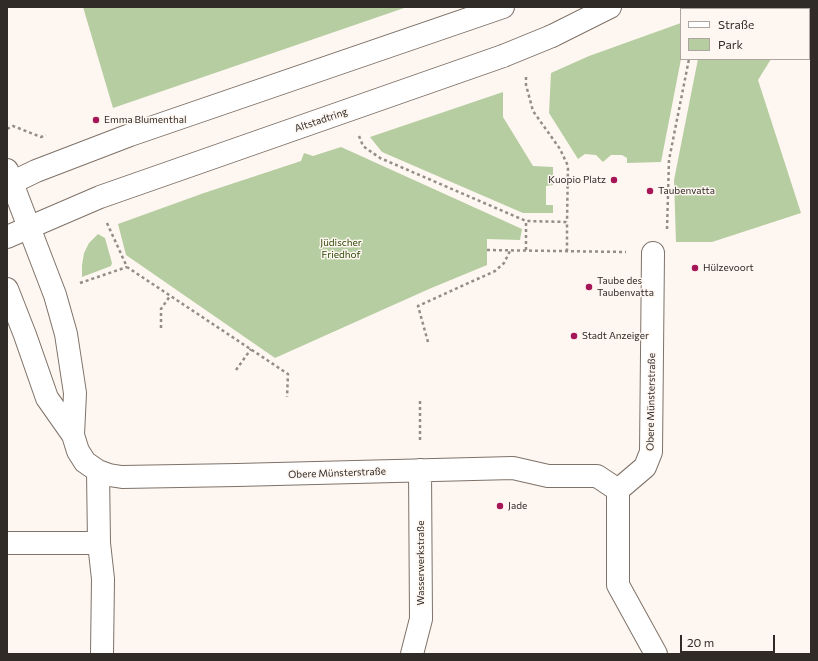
<!DOCTYPE html>
<html>
<head>
<meta charset="utf-8">
<style>
	body { margin:0 }
	#map { position:relative; width:818px; height:661px; overflow:hidden; background:#fef6f0; font-family:Commissioner,sans-serif }
	canvas { display:block }
	.frame { position:absolute; inset:0; border:8px solid #302b27; pointer-events:none }
	.legend { position:absolute; left:680px; top:8px; width:130px; height:52px; box-sizing:border-box; background:#fef6f0; border:1px solid #aca5a0; margin:0; padding:5px 7px; list-style:none; font-size:12px; color:#302b27 }
	.legend li { display:flex; align-items:center; gap:8px; height:20px }
	.legend b { width:20px; border:1px solid #aca5a0 }
	.scale { position:absolute; left:680px; top:635px; width:95px; height:18px; box-sizing:border-box; border:2px solid #302b27; border-top:0; padding-left:5px; font-size:12px; line-height:14px; white-space:nowrap; color:#302b27; -webkit-text-stroke:3px #fef6f0; paint-order:stroke }
</style>
</head>
<body>
<div id="map">
<canvas width="818" height="661"></canvas>
<div class="frame"></div>
<ul class="legend">
<li><b style="height:5px;background:#fff"></b>Straße</li>
<li><b style="height:11px;background:#b5cda0"></b>Park</li>
</ul>
<div class="scale">20 m</div>
</div>
<script>
const g = document.querySelector('canvas').getContext('2d');
g.lineJoin = 'round';
function paint(path, color) { g.fillStyle = color; g.fill(path, 'evenodd'); }
const poly = rows => new Path2D(rows.map(r => 'M' + r).join(''));
function strokePath(path, color, width, dash) { g.strokeStyle = color; g.lineWidth = width; g.lineCap = dash ? 'butt' : 'round'; g.setLineDash(dash || []); g.stroke(path); }
function drawText(font, color, halo, rows, align = 'center') {
  g.font = font + ' Commissioner,sans-serif'; g.lineWidth = 3; g.setLineDash([]); g.textBaseline = 'middle'; g.strokeStyle = halo; g.fillStyle = color; for (const [text, x, y, turn = 0] of rows) {
    g.save(); g.translate(x, y); g.rotate((+turn || 0) * Math.PI / 180); g.textAlign = isNaN(turn) ? turn : align; if (halo) g.strokeText(text, 0, 0); g.fillText(text, 0, 0); g.restore();
  }
}
paint(poly([
	[83,7,407,7,113,108],
	[708,7,802,7,800,9,708,9],
	[681,23,681,59,661,162,627,163,627,158,622,155,611,155,603,162,596,155,585,154,578,159,549,113,551,73,589,56],
	[698,59,771,59,758,80,801,213,712,242,676,242,674,180],
	[503,92,503,117,533,166,553,167,553,185,546,186,546,205,553,205,553,213,523,213,382,152,370,137],
	[341,147,522,229,520,240,487,239,487,265,429,289,275,358,126,255,118,224,204,193,301,161,304,153,313,156],
	[98,234,105,238,112,263,111,266,82,277,82,265,84,253,89,243]
]), '#b5cda0');
const street = poly([
	[7,170,55,295,66,334,75,393,73,435],
	[653,253,651,452,645,467,618,490,618,585,656,654],
	[7,289,25,335,47,398,73,435,78,451,85,462,98,471,109,475,122,477,237,475,513,468,548,476,597,476,618,490],
	[98,471,99,543,103,579,102,654],
	[7,543,99,543],
	[412,654,421,619,420,470]
]);
const secondary = poly([
	[552,36,610,7],
	[7,185,36,171,130,135,503,7],
	[7,237,100,197,503,56]
]);
strokePath(street, '#7e7269', 24);
strokePath(secondary, '#7e7269', 24);
strokePath(poly([
	[526,77,526,85,533,111,560,149,568,166,567,222],
	[7,129,13,126,41,137,46,135],
	[359,136,363,146,380,158,526,221,567,222,567,251],
	[107,223,127,267,288,374,287,397],
	[667,229,669,160,689,59],
	[487,250,626,252],
	[526,250,526,221],
	[80,283,127,267],
	[161,328,161,309,170,296],
	[428,342,418,306,495,271,504,263,510,251],
	[236,370,251,349],
	[420,401,420,442]
]), '#938d88', 2.5, [3, 3]);
strokePath(street, '#fff', 22);
strokePath(secondary, '#fff', 22);
const secondaryBridge = poly([
	[503,56,552,36]
]);
strokePath(secondaryBridge, '#7e7269', 24, []);
strokePath(secondaryBridge, '#fff', 22);
for (const [x, y, r, color] of [
	[96,120,4,"#a51658"],
	[614,180,4,"#a51658"],
	[650,191,4,"#a51658"],
	[695,268,4,"#a51658"],
	[589,287,4,"#a51658"],
	[574,336,4,"#a51658"],
	[500,506,4,"#a51658"]
]) { const dot = new Path2D(); dot.arc(x, y, r, 0, 2 * Math.PI); g.fillStyle = color; g.fill(dot); strokePath(dot, '#fef6f0', 1.5); }
drawText('10px', '#302b27', '#fef6f0', [
	["Emma Blumenthal",104,120],
	["Kuopio Platz",606,180,"right"],
	["Taubenvatta",658,191],
	["Hülzevoort",703,268],
	["Taube des",597,281],
	["Taubenvatta",597,293],
	["Stadt Anzeiger",582,336],
	["Jade",508,506]
], 'left');
drawText('10px', '#302b27', '#fef6f0', [
	["Altstadtring",321,120,-19],
	["Obere Münsterstraße",651,402,-89],
	["Obere Münsterstraße",337,473,-2],
	["Wasserwerkstraße",421,563,-90]
]);
drawText('10px', '#2d4806', '#fef6f0', [
	["Jüdischer",341,243],
	["Friedhof",341,255]
]);
</script>
</body>
</html>
